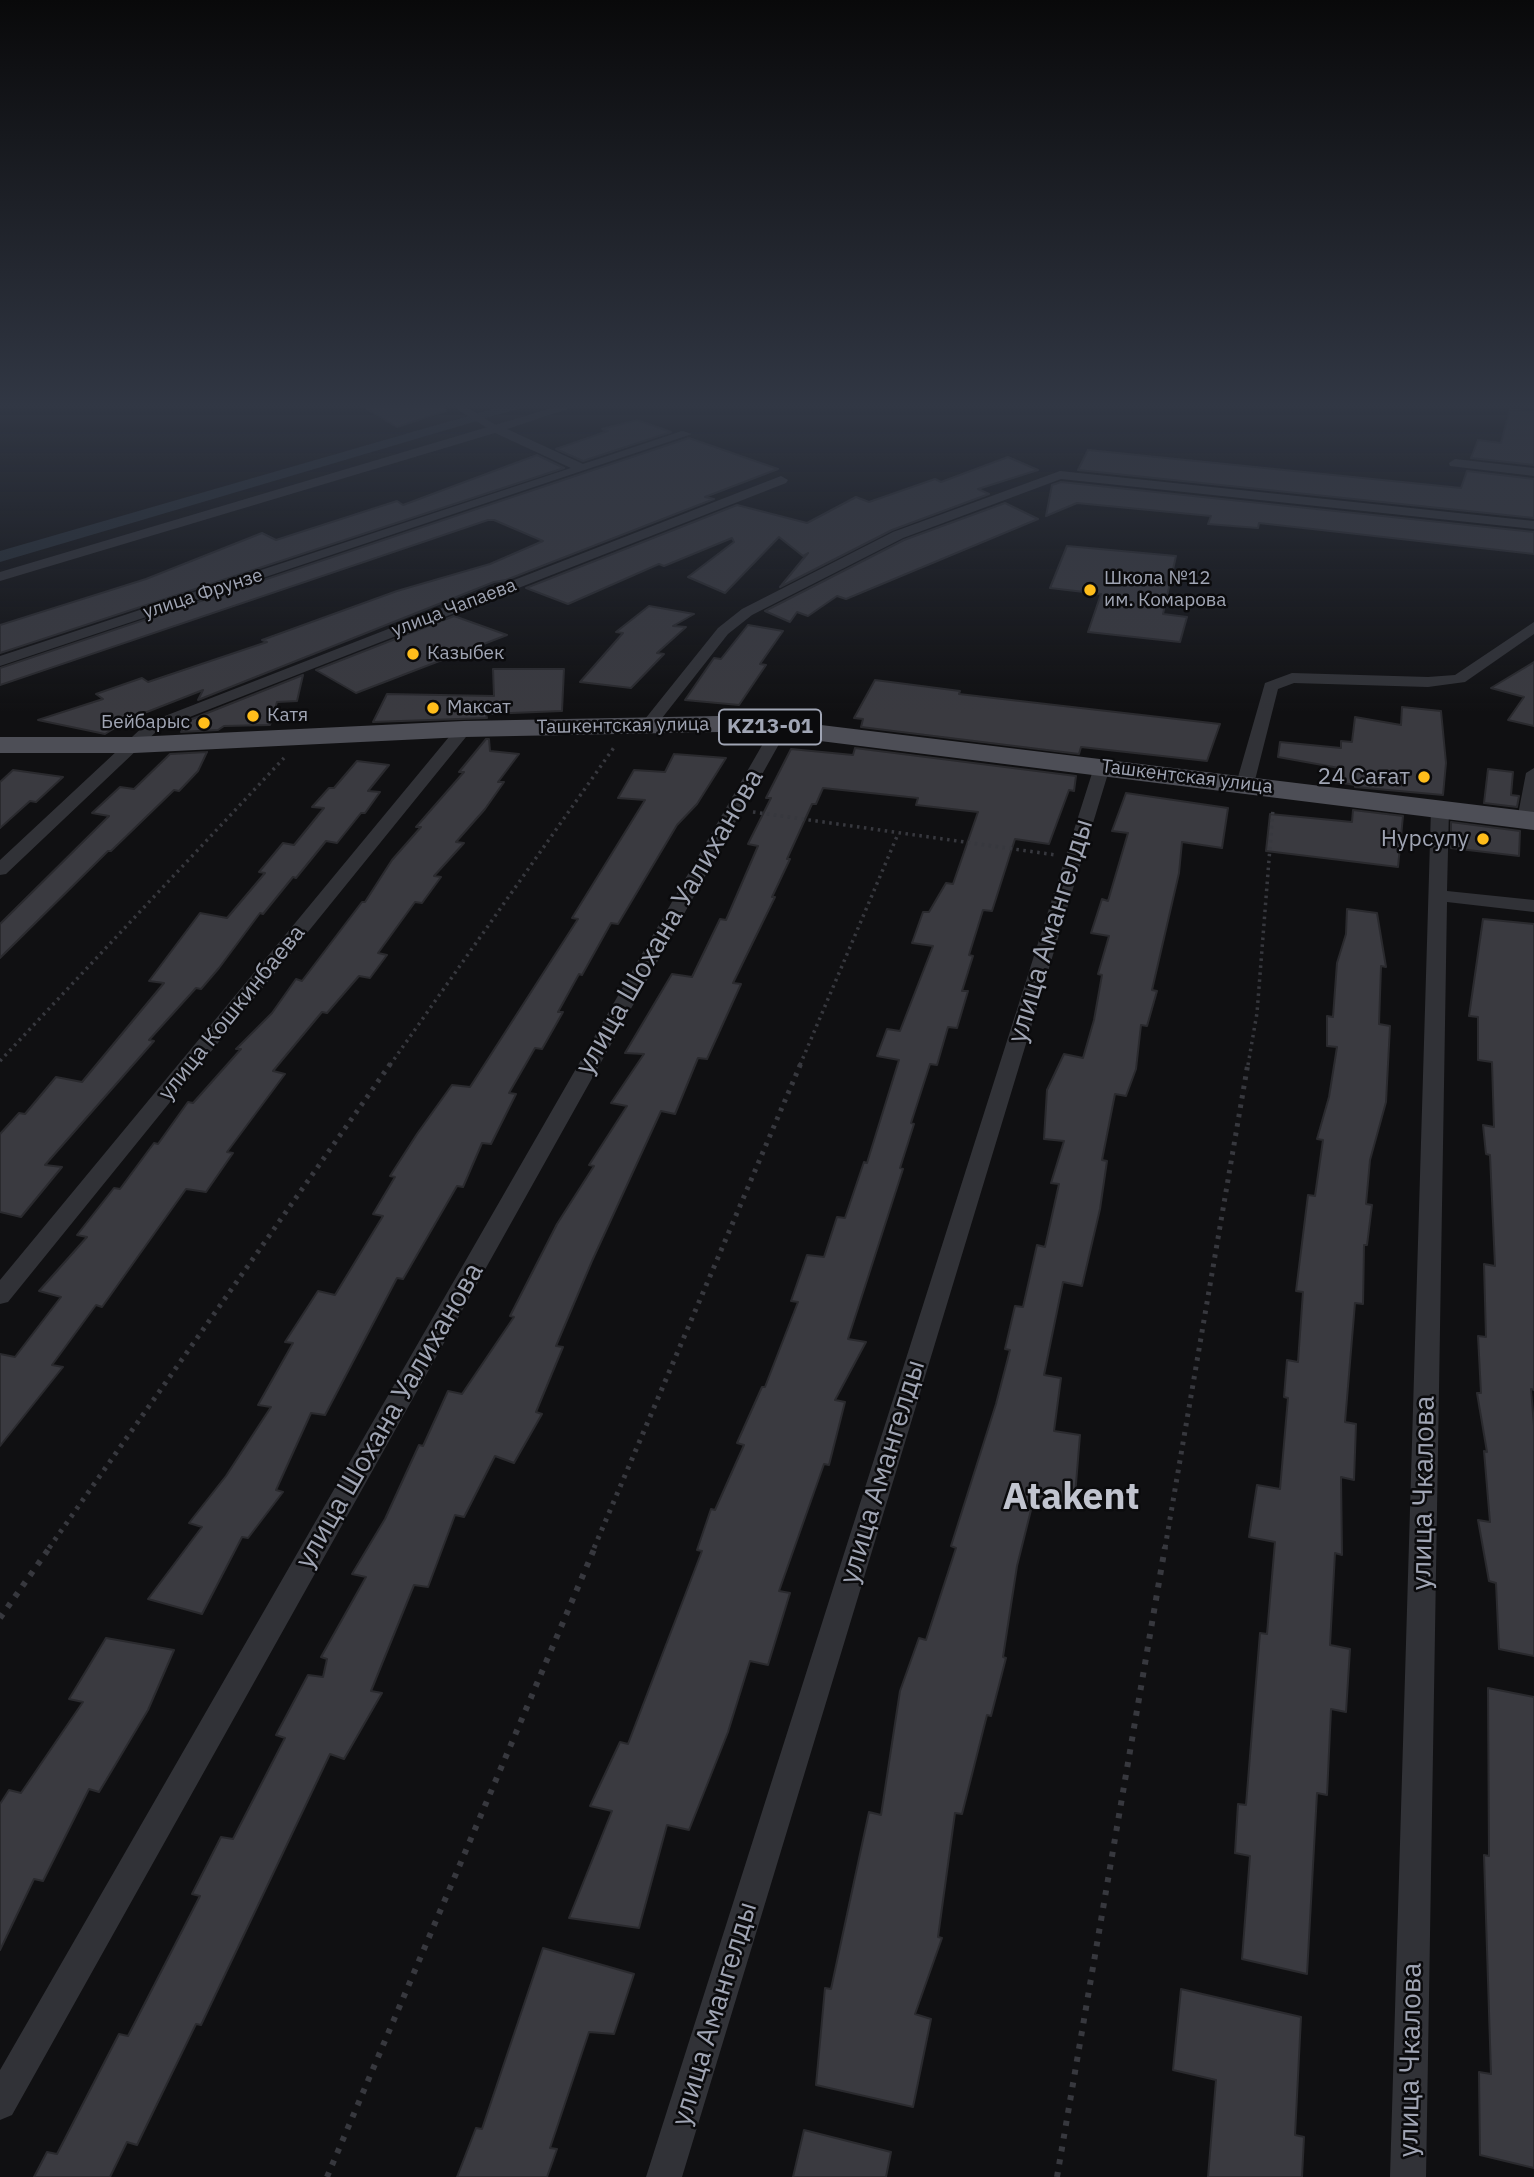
<!DOCTYPE html>
<html>
<head>
<meta charset="utf-8">
<style>
	body { margin:0 }
	canvas { display:block; background:#101012 }
</style>
</head>
<body>
<canvas width="1534" height="2177"></canvas>
<script>
const g = document.querySelector('canvas').getContext('2d');
g.lineJoin = 'round';
const poly = rows => new Path2D(rows.map(r => 'M' + r).join(''));
function paint(path, color) { g.fillStyle = color; g.fill(path, 'evenodd'); }
function strokePath(path, color, width, dash) { g.strokeStyle = color; g.lineWidth = width; g.lineCap = dash ? 'butt' : 'round'; g.setLineDash(dash || []); g.stroke(path); }
function drawText(font, color, halo, rows, align = 'center') {
  g.font = font + ' "IBM Plex Sans",sans-serif'; g.lineWidth = 5; g.setLineDash([]); g.textBaseline = 'middle'; g.strokeStyle = halo; g.fillStyle = color; for (const [text, x, y, turn = 0] of rows) {
    g.save(); g.translate(x, y); g.rotate((+turn || 0) * Math.PI / 180); g.textAlign = isNaN(turn) ? turn : align; if (halo) g.strokeText(text, 0, 0); g.fillText(text, 0, 0); g.restore();
  }
}
paint(poly([
	[499,407,524,407,0,562,0,551,499,407]
]), '#262e36');
const building = poly([
	[363,407,445,407,446,411,397,427,363,407],
	[1510,409,1534,412,1534,465,1471,458,1478,440,1501,443,1510,409],
	[637,420,671,432,583,461,556,449,608,431,602,429,637,420],
	[689,438,778,469,705,497,714,499,506,580,494,582,198,700,203,690,129,719,105,734,38,720,103,699,96,694,142,678,148,682,267,642,262,640,397,591,490,564,543,541,494,520,488,520,0,685,0,668,689,438],
	[1088,450,1461,488,1467,471,1534,479,1534,518,1078,470,1088,450],
	[537,455,564,468,0,653,0,625,146,579,262,533,276,540,397,501,403,505,537,455],
	[1008,457,1038,470,978,489,989,494,892,530,780,587,808,553,803,556,779,537,725,593,688,577,734,542,732,538,664,566,659,564,568,604,526,588,737,505,807,523,856,497,869,502,935,479,941,482,1008,457],
	[1061,482,1534,532,1534,554,1259,523,1258,528,1208,524,1211,516,1077,503,1046,516,1052,485,1061,482],
	[1005,503,1038,519,846,599,837,596,808,616,797,612,790,622,765,611,904,540,1005,503],
	[1067,546,1176,556,1163,614,1187,617,1180,642,1088,632,1101,594,1050,588,1067,546],
	[649,606,694,614,673,626,686,627,657,653,664,654,631,688,580,682,623,633,616,632,649,606],
	[454,616,507,635,356,693,316,670,454,616],
	[748,625,783,631,760,664,766,665,739,705,685,700,714,658,721,659,748,625],
	[1534,662,1534,726,1508,720,1524,697,1491,688,1534,662],
	[493,669,564,669,562,711,486,714,487,718,373,722,387,694,494,696,493,669],
	[303,675,297,701,277,702,270,725,224,726,218,730,181,732,187,721,303,675],
	[875,680,960,691,959,694,1220,724,1207,761,1081,747,1079,754,861,727,863,719,854,718,875,680],
	[1402,707,1441,711,1446,763,1443,795,1355,787,1355,785,1337,782,1339,768,1278,757,1280,742,1341,748,1341,741,1352,742,1355,717,1401,725,1402,707],
	[486,739,489,739,490,751,519,754,498,782,504,782,485,809,456,842,464,843,434,876,441,877,422,903,415,902,378,953,387,955,370,978,359,976,327,1013,322,1012,273,1071,285,1074,227,1152,233,1153,206,1192,186,1189,102,1307,96,1305,52,1365,63,1367,0,1446,0,1354,15,1357,61,1297,39,1291,87,1237,77,1235,114,1188,120,1189,154,1143,158,1144,188,1102,193,1103,241,1049,236,1049,272,1013,296,979,302,981,362,902,365,902,392,860,421,827,416,827,464,772,459,772,486,739],
	[855,748,1076,776,1074,791,1069,790,1049,844,1015,839,992,911,983,910,969,955,973,956,962,991,968,991,957,1028,948,1027,937,1065,930,1064,911,1123,914,1124,900,1168,903,1169,848,1339,866,1342,835,1400,845,1402,829,1465,824,1464,779,1591,790,1593,768,1665,750,1661,728,1732,689,1830,667,1825,639,1928,569,1918,612,1811,590,1806,620,1742,628,1744,702,1551,697,1550,711,1509,715,1510,744,1445,737,1443,762,1387,765,1387,798,1302,791,1301,807,1255,824,1257,837,1217,845,1218,864,1162,867,1163,899,1060,877,1056,887,1029,900,1031,933,946,912,943,923,912,929,912,946,883,953,884,978,812,916,805,918,798,823,788,816,804,812,804,787,859,790,859,772,897,775,897,733,983,741,984,707,1059,698,1058,675,1114,661,1111,592,1261,556,1346,563,1347,536,1412,542,1414,514,1463,495,1456,464,1517,455,1515,428,1587,414,1585,371,1691,382,1693,344,1759,330,1754,201,2025,196,2024,137,2145,127,2142,110,2177,34,2177,47,2152,57,2154,119,2034,128,2036,200,1896,192,1894,221,1837,233,1839,285,1738,276,1735,308,1675,323,1677,327,1659,321,1657,366,1577,352,1574,385,1519,419,1445,423,1446,448,1391,462,1394,514,1317,510,1316,557,1224,594,1166,589,1165,627,1106,611,1103,644,1054,625,1053,672,974,692,977,720,919,726,920,758,846,748,844,771,798,766,798,791,749,853,755,855,748],
	[207,752,198,771,179,791,174,790,111,851,108,851,0,958,0,924,109,816,92,813,120,787,134,789,170,754,207,752],
	[674,754,726,758,697,804,677,825,618,924,611,923,582,975,579,974,558,1012,563,1012,542,1049,535,1048,509,1093,516,1094,491,1144,482,1143,463,1187,457,1186,403,1279,397,1278,325,1415,311,1413,276,1490,283,1492,248,1538,242,1537,202,1614,148,1599,202,1527,189,1523,226,1476,271,1407,258,1405,293,1343,285,1342,318,1291,335,1295,383,1216,373,1214,395,1177,390,1176,417,1134,452,1085,470,1087,578,919,572,918,645,800,618,798,634,770,665,772,674,754],
	[357,761,389,765,368,791,380,792,365,813,361,813,337,843,326,841,296,878,293,877,263,914,260,913,219,968,201,989,196,988,149,1040,154,1041,45,1165,62,1167,21,1217,0,1212,0,1134,19,1113,25,1114,56,1077,82,1082,164,983,149,981,200,913,227,918,265,873,259,872,283,843,294,845,324,808,312,807,329,788,334,788,357,761],
	[1488,769,1513,772,1511,795,1519,796,1517,807,1484,803,1488,769],
	[13,770,63,777,36,802,30,801,0,828,0,782,13,770],
	[1126,793,1228,808,1222,848,1182,842,1179,873,1152,990,1157,991,1147,1026,1141,1025,1136,1069,1126,1096,1115,1094,1102,1160,1107,1161,1100,1209,1082,1286,1063,1282,1044,1375,1061,1378,1054,1431,1080,1435,1074,1508,1034,1498,1017,1566,1003,1657,1006,1658,991,1716,987,1715,962,1814,955,1813,938,1937,942,1938,915,2014,931,2019,913,2107,816,2085,825,1988,831,1989,869,1812,881,1815,900,1691,919,1638,926,1640,956,1548,951,1546,996,1404,1010,1350,1005,1349,1015,1306,1023,1307,1037,1245,1045,1247,1059,1184,1051,1183,1064,1141,1044,1139,1047,1090,1064,1054,1083,1058,1094,1020,1102,975,1098,974,1109,936,1091,933,1102,899,1108,901,1128,833,1112,831,1126,793],
	[1353,810,1403,816,1398,867,1266,851,1270,814,1352,822,1353,810],
	[1451,822,1520,831,1519,856,1451,848,1451,822],
	[1347,909,1377,913,1386,967,1381,966,1379,1024,1390,1026,1386,1102,1370,1160,1366,1204,1372,1205,1367,1245,1364,1245,1363,1304,1355,1303,1345,1422,1356,1424,1354,1480,1341,1477,1342,1555,1335,1553,1330,1645,1350,1649,1346,1712,1331,1709,1327,1795,1317,1793,1307,1974,1242,1959,1250,1856,1235,1853,1238,1804,1246,1805,1260,1633,1267,1634,1275,1542,1249,1537,1257,1485,1280,1489,1288,1398,1284,1397,1287,1360,1298,1362,1303,1292,1296,1291,1308,1195,1315,1196,1323,1140,1317,1139,1329,1097,1337,1047,1327,1046,1327,1016,1333,1017,1337,963,1346,934,1347,909],
	[1483,919,1534,924,1534,1390,1531,1389,1534,1425,1534,1656,1499,1649,1496,1583,1489,1581,1478,1520,1490,1522,1484,1451,1487,1452,1477,1393,1481,1393,1478,1336,1486,1337,1484,1264,1495,1266,1490,1155,1486,1154,1483,1125,1494,1127,1492,1062,1478,1060,1478,1017,1469,1016,1483,919],
	[106,1638,174,1650,148,1710,99,1792,89,1789,43,1881,34,1879,0,1950,0,1804,9,1790,21,1793,83,1702,69,1699,106,1638],
	[1488,1688,1534,1697,1534,2168,1480,2155,1479,2072,1491,2074,1484,1855,1489,1856,1488,1688],
	[543,1948,634,1974,614,2034,589,2032,550,2148,557,2149,547,2177,457,2177,476,2128,482,2129,543,1948],
	[1181,1989,1301,2017,1295,2135,1304,2137,1302,2177,1208,2177,1216,2080,1173,2070,1181,1989],
	[804,2130,891,2152,886,2177,793,2177,804,2130]
]);
paint(building, '#3a3a40');
strokePath(building, '#2a2a2e', 2);
strokePath(poly([
	[753,812,1056,855],
	[0,1061,284,758],
	[390,1065,615,746],
	[800,1065,898,834],
	[1248,1065,1257,1013,1273,809]
]), '#37383e', 3.5, [2.5, 4.5]);
strokePath(poly([
	[49,1548,391,1063],
	[594,1548,801,1063],
	[1165,1548,1248,1063]
]), '#37383e', 5, [3.5, 6]);
strokePath(poly([
	[0,1618,50,1547],
	[327,2177,595,1547],
	[1057,2177,1165,1547]
]), '#37383e', 6, [5, 8]);
strokePath(poly([
	[460,407,494,428]
]), '#313237', 7);
paint(poly([
	[555,407,574,407,507,429,583,464,682,431,692,434,0,666,0,656,571,468,495,433,0,581,0,572,555,407],
	[1455,459,1534,468,1534,476,1450,466,1449,463,1455,459],
	[1060,471,1534,521,1534,529,1061,479,903,538,752,615,728,634,655,727,649,729,641,724,718,628,742,609,893,532,1060,471],
	[781,476,788,480,786,483,159,729,6,874,0,875,0,860,147,723,781,476],
	[1534,622,1534,634,1465,682,1428,687,1294,683,1278,689,1254,784,1245,789,1236,784,1265,683,1292,673,1428,677,1455,675,1534,622],
	[780,723,788,728,12,2115,0,2120,0,2070,772,728,780,723],
	[464,724,472,729,470,732,8,1302,0,1304,0,1280,458,726,464,724],
	[1102,762,1110,767,682,2177,646,2177,1094,767,1102,762],
	[1534,768,1534,821,1526,825,1517,820,1526,773,1534,768],
	[1440,804,1449,809,1447,891,1534,900,1534,912,1447,902,1426,2177,1390,2177,1431,809,1440,804]
]), '#313237');
paint(poly([
	[718,716,780,720,1534,812,1534,830,780,736,718,732,464,737,134,753,0,753,0,737,134,737,464,721,718,716]
]), '#4d4e56');
const sky = g.createLinearGradient(0, 0, 0, 712);
sky.addColorStop(0, '#09090a');
sky.addColorStop(0.57, '#313744');
sky.addColorStop(1, '#31374400');
g.fillStyle = sky;
g.fillRect(0, 0, 1534, 712);
for (const [x, y, r, color] of [
	[1090,590,7,"#ffbd1b"],
	[413,654,7,"#ffbd1b"],
	[433,708,7,"#ffbd1b"],
	[253,716,7,"#ffbd1b"],
	[204,723,7,"#ffbd1b"],
	[1424,777,7,"#ffbd1b"],
	[1483,839,7,"#ffbd1b"]
]) { const dot = new Path2D(); dot.arc(x, y, r, 0, 2 * Math.PI); g.fillStyle = color; g.fill(dot); strokePath(dot, '#0b0b0d', 2.5); }
drawText('19px', '#a0a5b4', '#0b0b0d', [
	["Школа №12",1104,579],
	["им. Комарова",1104,601],
	["Казыбек",427,654],
	["Максат",447,708],
	["Катя",267,716],
	["Бейбарыс",190,723,"right"]
], 'left');
drawText('19px', '#a0a5b4', '#0b0b0d', [
	["улица Фрунзе",203,594,-18],
	["улица Чапаева",454,608,-21],
	["Ташкентская улица",623,726,-1],
	["Ташкентская улица",1187,777,7]
]);
for (const [x, y, w] of [
	[770,727,102]
]) { const box = new Path2D(); box.roundRect(x - w / 2, y - 17.5, w, 35, 5); g.fillStyle = '#0b0b0d'; g.fill(box); strokePath(box, '#a0a5b4', 2); }
drawText('bold 21px', '#a0a5b4', null, [
	["KZ13-01",770,727]
]);
drawText('23px', '#a0a5b4', '#0b0b0d', [
	["24 Сағат",1410,777],
	["Нурсулу",1469,839]
], 'right');
drawText('23px', '#a0a5b4', '#0b0b0d', [
	["улица Кошкинбаева",232,1013,-51]
]);
drawText('28px', '#a0a5b4', '#0b0b0d', [
	["улица Шохана Уалиханова",670,922,-60],
	["улица Амангелды",1051,931,-73],
	["улица Шохана Уалиханова",390,1416,-60],
	["улица Амангелды",883,1472,-73],
	["улица Чкалова",1424,1493,-89],
	["улица Амангелды",715,2014,-73],
	["улица Чкалова",1411,2060,-89]
]);
drawText('bold 37px', '#c1c4cf', '#0b0b0d', [
	["Atakent",1071,1498]
]);
</script>
</body>
</html>
